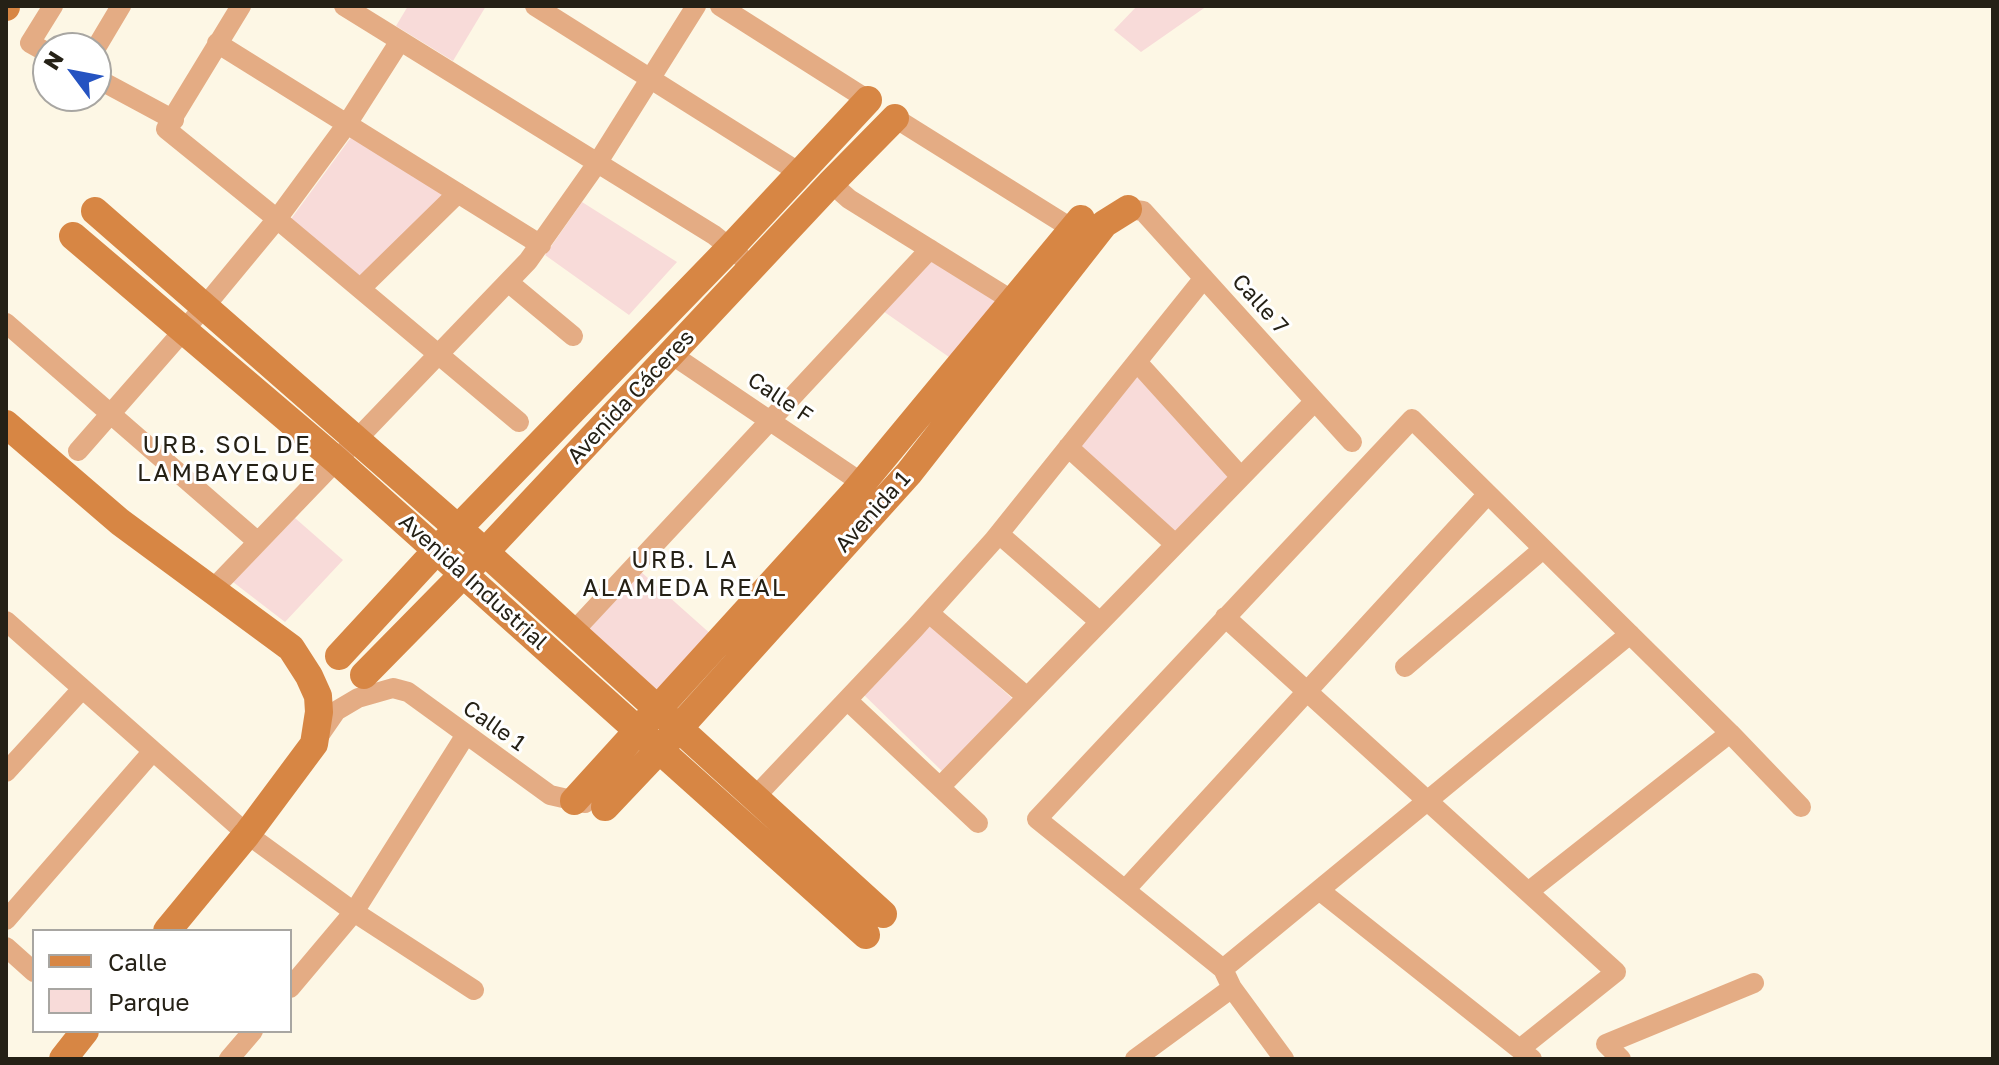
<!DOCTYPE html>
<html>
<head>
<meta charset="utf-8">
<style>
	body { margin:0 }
	#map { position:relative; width:1999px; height:1065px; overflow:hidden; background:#fdf7e5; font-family:"Golos Text",sans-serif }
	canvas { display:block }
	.frame { position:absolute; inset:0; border:8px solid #252116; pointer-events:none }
	.legend { position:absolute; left:32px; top:929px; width:260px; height:104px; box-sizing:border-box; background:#fff; border:2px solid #a8a6a2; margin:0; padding:10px 14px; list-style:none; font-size:24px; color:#252116 }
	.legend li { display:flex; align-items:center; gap:16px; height:40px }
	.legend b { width:40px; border:2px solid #a8a6a2 }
	.north { position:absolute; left:32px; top:32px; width:80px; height:80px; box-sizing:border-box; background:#fff; border:2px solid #a8a6a2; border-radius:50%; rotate:302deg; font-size:22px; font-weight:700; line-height:32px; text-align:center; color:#252116 }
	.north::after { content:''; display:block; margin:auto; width:28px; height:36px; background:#2553c1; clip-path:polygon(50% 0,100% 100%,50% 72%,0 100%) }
</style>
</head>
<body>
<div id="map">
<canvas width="1999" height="1065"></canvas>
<div class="frame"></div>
<ul class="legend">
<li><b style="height:10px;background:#d78644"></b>Calle</li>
<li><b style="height:22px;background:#f8dbd9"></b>Parque</li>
</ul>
<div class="north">N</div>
</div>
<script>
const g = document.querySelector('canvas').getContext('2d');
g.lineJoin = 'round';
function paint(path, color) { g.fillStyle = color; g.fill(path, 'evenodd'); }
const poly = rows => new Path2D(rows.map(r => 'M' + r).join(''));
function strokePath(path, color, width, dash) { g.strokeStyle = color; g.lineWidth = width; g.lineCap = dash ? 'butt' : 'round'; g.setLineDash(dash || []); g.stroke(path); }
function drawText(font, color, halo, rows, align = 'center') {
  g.font = font + ' "Golos Text",sans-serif'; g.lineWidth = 6; g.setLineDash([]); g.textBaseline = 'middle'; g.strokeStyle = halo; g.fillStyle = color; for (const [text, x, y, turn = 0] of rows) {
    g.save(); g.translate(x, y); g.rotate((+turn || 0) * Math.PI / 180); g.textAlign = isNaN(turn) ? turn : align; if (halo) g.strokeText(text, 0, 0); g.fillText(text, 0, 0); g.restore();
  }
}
paint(poly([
	[408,6,486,6,453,61,396,26],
	[1137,6,1207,6,1141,52,1114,30],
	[352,136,446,194,361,279,291,219],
	[582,202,677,262,629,315,545,255],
	[932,259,1005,305,959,364,883,311],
	[1136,373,1229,476,1176,533,1077,446],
	[295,518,343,560,285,622,233,582],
	[640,571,713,636,654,699,583,634],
	[931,625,1015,701,943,772,863,694]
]), '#f8dbd9');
strokePath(poly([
	[241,6,166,129,277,219,519,422],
	[344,6,714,235,740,256],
	[535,6,800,173],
	[720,6,868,100],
	[217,43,541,245],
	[96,48,121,6],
	[48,53,30,43,53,6],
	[96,78,174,120],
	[895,118,1063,223],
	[831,183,849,199,1005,296],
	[1128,209,1143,211,1352,442],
	[508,282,573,336],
	[361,288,458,193],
	[6,323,258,542],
	[671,354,862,483],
	[1137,362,1241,477],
	[1068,447,1175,544],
	[78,451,205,306,277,219,347,124,400,41],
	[999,534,1100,622],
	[213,589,528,261,598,162,696,6],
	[929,613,1027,697],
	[1225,617,1616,972,1521,1048],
	[6,621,247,834,354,912,474,990],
	[573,632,930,249],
	[1405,667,1543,549],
	[847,700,978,823],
	[318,737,336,711,358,698,393,688,408,692,550,795,585,803],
	[6,772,82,689],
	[940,787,1315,401],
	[754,798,915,628,993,541,1204,278],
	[1125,890,1488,494],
	[1319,890,1532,1059],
	[1528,892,1730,733],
	[6,920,153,751],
	[6,947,34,972],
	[1223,969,1630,634],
	[290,988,354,912,465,736],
	[229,1059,253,1031],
	[1135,1059,1232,988],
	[1284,1059,1232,988,1223,969,1037,819,1412,419,1730,733,1801,807],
	[1621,1059,1606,1044,1754,983]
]), '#e4ac84', 20);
strokePath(poly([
	[6,7,6,6],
	[95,211,485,552,883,914],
	[73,236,336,460,866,935],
	[6,424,120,522,291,648,309,676,318,696,319,712,314,744,247,834,167,931],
	[339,656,437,550,731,247,868,100],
	[364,675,485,552,831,183,895,118],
	[574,801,854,493,1081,219],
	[605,807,659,750,909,473,1104,224,1128,209],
	[63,1059,85,1031]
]), '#d78644', 28);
drawText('22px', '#252116', '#fff', [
	["Calle 7",1260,304,48],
	["Avenida Cáceres",631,397,-47],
	["Calle F",780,398,34],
	["Avenida 1",873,512,-48],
	["Avenida Industrial",473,582,42],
	["Calle 1",494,726,35]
]);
g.letterSpacing = '2px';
drawText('24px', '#252116', '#fff', [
	["URB. SOL DE",227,445],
	["LAMBAYEQUE",227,473],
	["URB. LA",685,560],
	["ALAMEDA REAL",685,588]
]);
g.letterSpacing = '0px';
</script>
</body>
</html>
